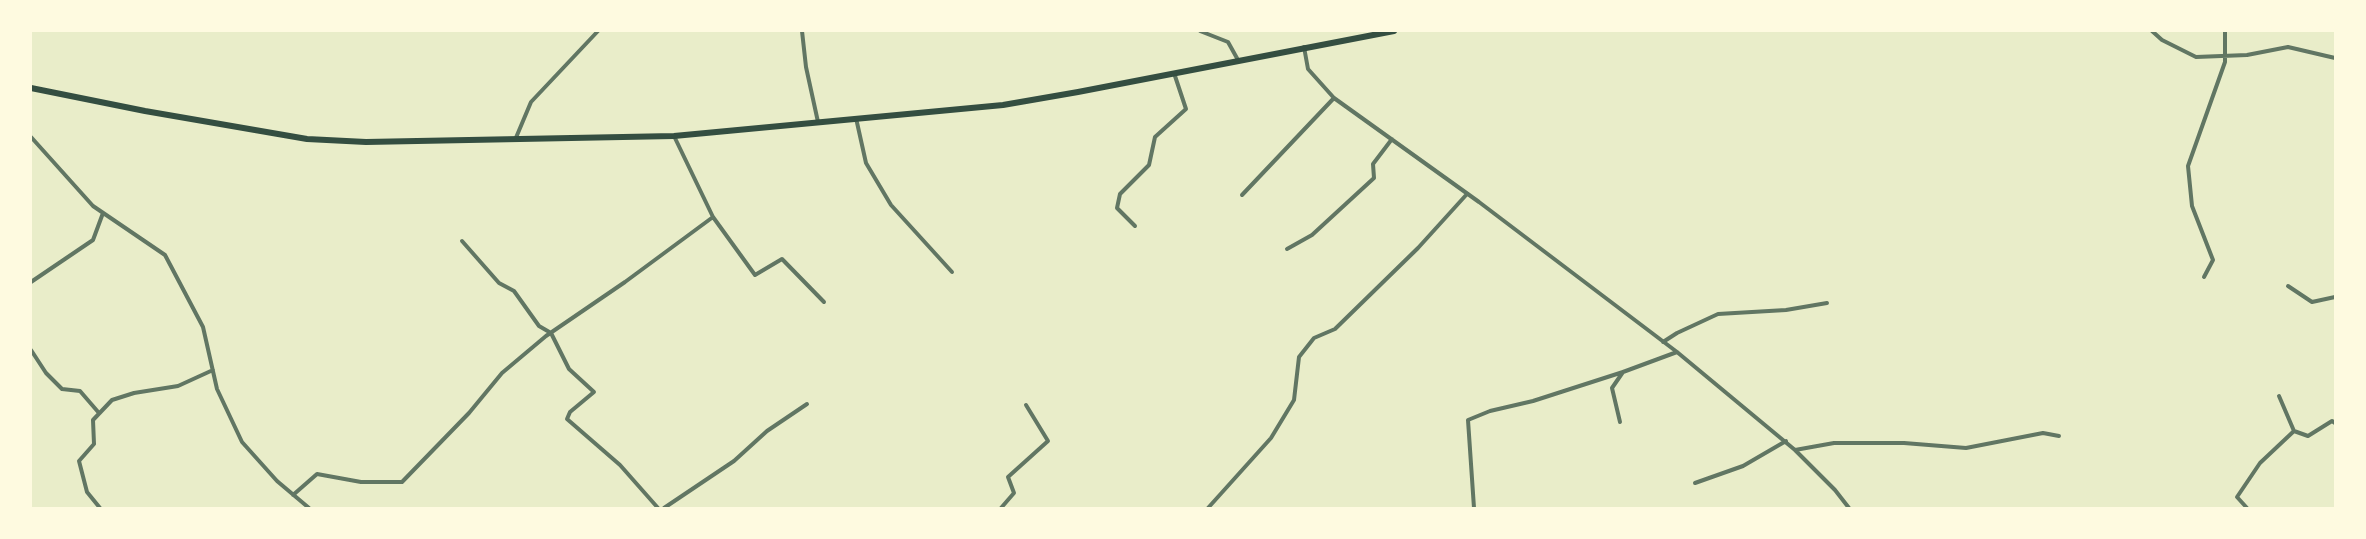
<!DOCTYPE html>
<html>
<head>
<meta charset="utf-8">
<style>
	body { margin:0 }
	#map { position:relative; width:2366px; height:539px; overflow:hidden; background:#e9edc9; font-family:"Libre Baskerville",serif }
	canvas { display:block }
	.frame { position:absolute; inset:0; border:32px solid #fefae0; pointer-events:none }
</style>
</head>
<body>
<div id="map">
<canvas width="2366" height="539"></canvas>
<div class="frame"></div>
</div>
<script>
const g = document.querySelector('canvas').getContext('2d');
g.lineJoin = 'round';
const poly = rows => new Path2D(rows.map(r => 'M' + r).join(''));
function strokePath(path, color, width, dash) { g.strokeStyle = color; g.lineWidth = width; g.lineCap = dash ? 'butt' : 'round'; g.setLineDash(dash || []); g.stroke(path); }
strokePath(poly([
	[802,31,806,67,818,122],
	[1200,31,1228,42,1238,60],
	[2152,31,2162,40,2196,57,2247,55,2288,47,2335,58],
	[1304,47,1308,69,1334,98,1479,202,1677,352,1795,450,1835,490,1849,508],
	[856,118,866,163,891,205,952,272],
	[31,137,93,206,165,255,203,327,217,389,242,442,277,481,309,508],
	[515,140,531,102,598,31],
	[1242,195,1334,98],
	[713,217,755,275,782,259,824,302],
	[1135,226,1117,208,1120,194,1149,165,1155,137,1186,109,1174,73],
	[462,241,499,283,514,291,539,326,551,333,569,369,594,392,570,412,567,419,620,465,658,508],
	[1287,249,1312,235,1374,178,1373,164,1392,139],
	[2204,277,2213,260,2192,206,2188,166,2225,62,2225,31],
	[31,282,93,240,103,213],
	[2288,286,2312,302,2335,297],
	[1663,342,1677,333,1718,314,1786,310,1827,303],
	[31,350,46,373,62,389,80,391,99,413],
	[1620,422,1612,388,1623,372,1677,352],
	[2294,431,2308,436,2332,421,2335,423],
	[1795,450,1834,443,1904,443,1966,448,2043,433,2059,436],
	[1695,483,1743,466,1786,441],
	[293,495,317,474,361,482,402,482,469,413,502,373,546,336,625,282,713,217,674,136],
	[100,508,87,492,79,461,94,444,93,420,112,400,134,393,178,386,213,370],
	[664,508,734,461,767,431,807,404],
	[1001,508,1014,493,1008,477,1048,441,1026,405],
	[1208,508,1271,438,1294,400,1299,357,1314,338,1335,329,1418,248,1467,194],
	[1474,508,1468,420,1490,411,1533,401,1623,372],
	[2247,508,2237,497,2260,463,2294,431,2279,396]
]), '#617663', 4);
strokePath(poly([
	[31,88,145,111,307,139,366,142,674,136,1003,105,1078,92,1394,31]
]), '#344e41', 6);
</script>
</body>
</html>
